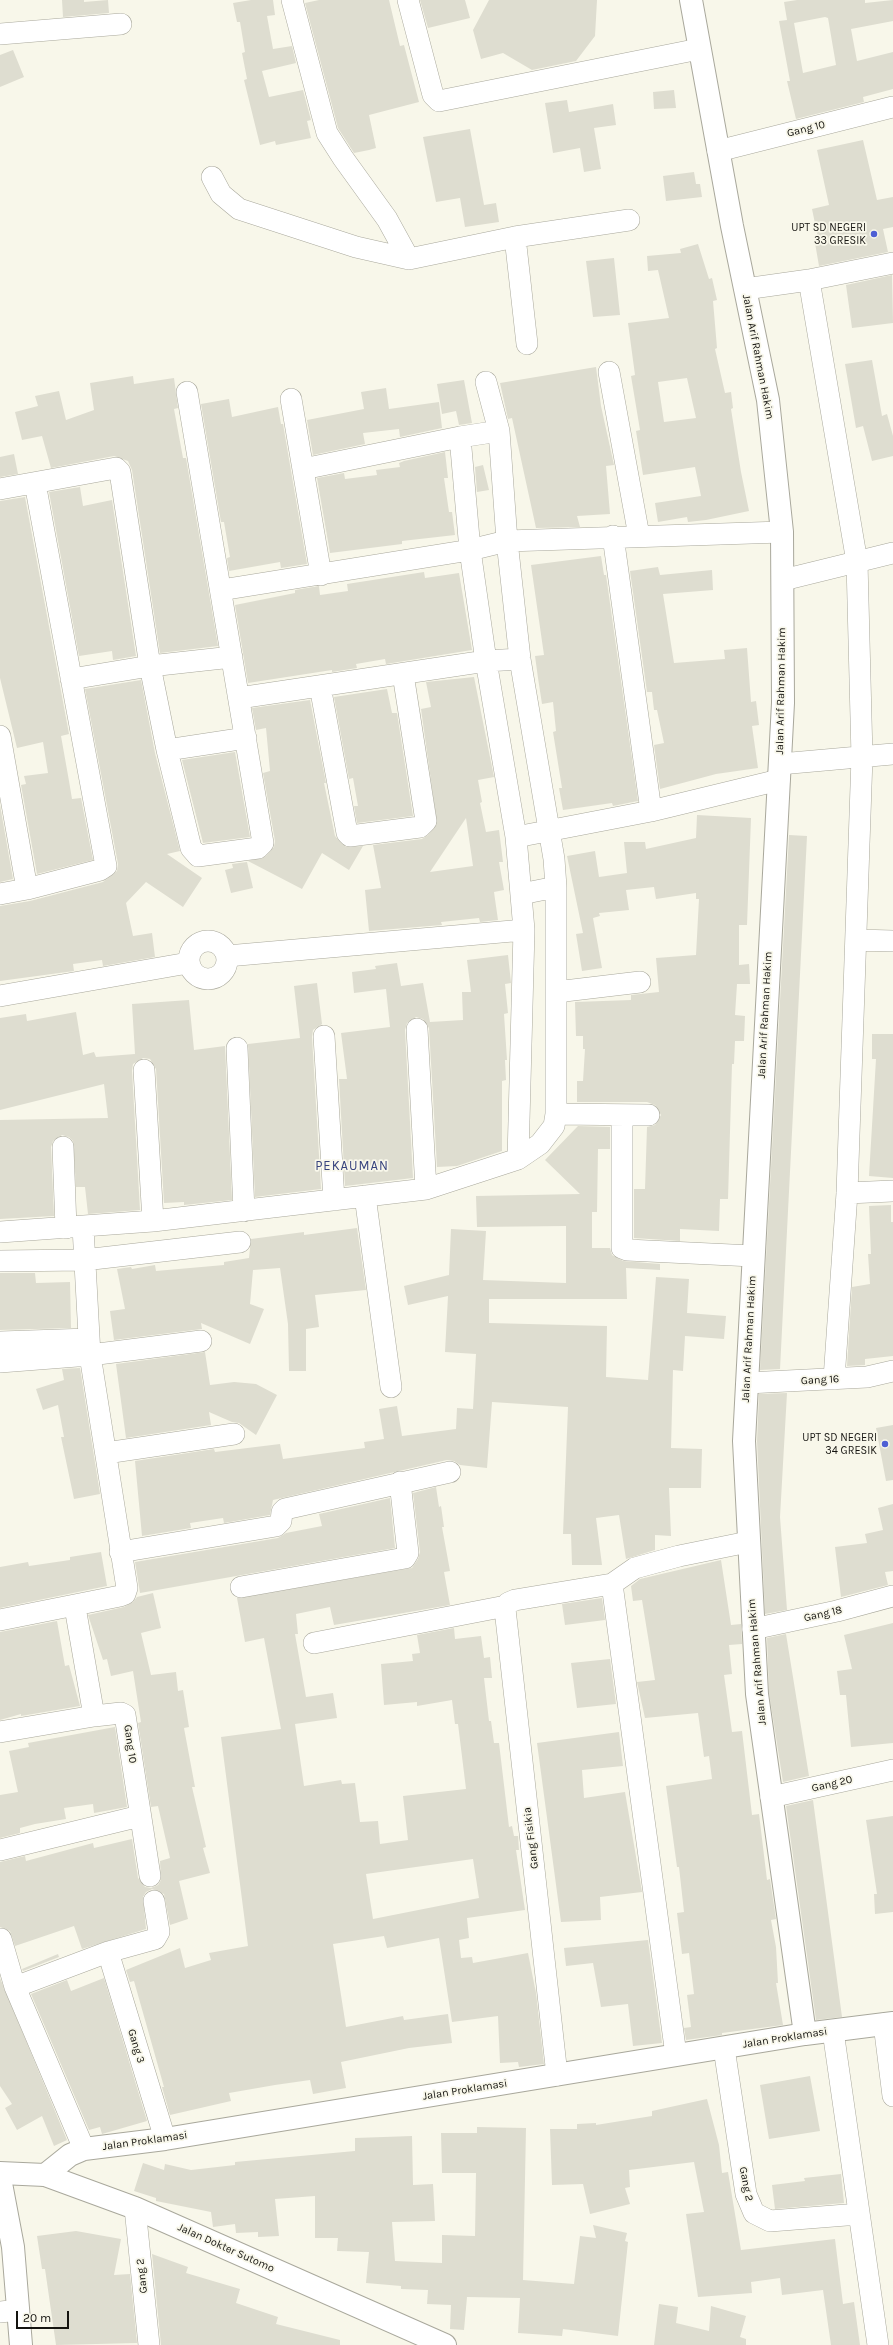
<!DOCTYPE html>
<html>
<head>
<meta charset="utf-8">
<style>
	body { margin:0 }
	#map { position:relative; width:893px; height:2345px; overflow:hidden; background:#f8f7ea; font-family:Karla,sans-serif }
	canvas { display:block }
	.scale { position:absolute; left:16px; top:2311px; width:53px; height:18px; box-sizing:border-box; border:2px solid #151410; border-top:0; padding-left:5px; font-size:12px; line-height:14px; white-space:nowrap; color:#151410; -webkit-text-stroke:3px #f8f7ea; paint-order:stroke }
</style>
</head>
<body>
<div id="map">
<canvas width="893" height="2345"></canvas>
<div class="scale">20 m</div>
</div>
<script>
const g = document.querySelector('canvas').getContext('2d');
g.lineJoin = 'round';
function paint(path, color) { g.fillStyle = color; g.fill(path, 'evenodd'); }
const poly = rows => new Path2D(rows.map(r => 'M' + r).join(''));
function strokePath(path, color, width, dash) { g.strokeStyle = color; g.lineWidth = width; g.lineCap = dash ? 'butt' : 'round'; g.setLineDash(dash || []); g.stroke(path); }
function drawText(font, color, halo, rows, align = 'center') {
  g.font = font + ' Karla,sans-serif'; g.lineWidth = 3.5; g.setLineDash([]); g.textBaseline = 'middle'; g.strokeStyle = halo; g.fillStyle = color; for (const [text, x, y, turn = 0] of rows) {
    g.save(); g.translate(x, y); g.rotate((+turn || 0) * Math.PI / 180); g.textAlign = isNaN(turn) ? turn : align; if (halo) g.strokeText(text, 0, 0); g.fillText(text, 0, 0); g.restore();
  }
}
paint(poly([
	[62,0,84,0,84,2,108,0,109,13,63,17],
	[251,0,273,0,275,15,267,16,273,49,292,46,296,63,262,71,269,97,303,90,311,120,307,121,311,138,276,145,275,141,260,145,244,80,247,79,242,53,245,52,240,22,237,22,233,3],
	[319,0,389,0,400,46,404,45,419,102,369,115,376,148,369,150,354,153,338,128,305,3],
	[420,0,465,0,470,18,428,28],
	[489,0,597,0,595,36,576,61,532,70,503,53,481,59,473,30],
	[797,0,865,0,865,3,893,0,893,21,851,29,857,61,893,52,893,89,863,97,864,102,796,119,787,81,790,81,779,21,787,20,784,2],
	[825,17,828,18,836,65,803,73,794,23],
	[13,50,24,77,0,87,0,55],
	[674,90,676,108,654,109,653,92],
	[567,100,569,112,613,104,616,125,594,128,601,169,584,172,580,148,553,153,545,103],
	[470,129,484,205,496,203,499,222,465,227,460,198,436,202,423,137],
	[863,140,877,200,893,197,893,227,883,229,888,252,819,266,815,243,819,243,812,209,829,205,817,150],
	[694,172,696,184,700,184,702,197,666,201,663,176],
	[698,244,709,279,712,278,717,300,713,301,717,348,715,349,725,393,731,392,733,408,731,409,741,472,749,511,706,520,688,522,687,517,658,522,655,503,701,496,695,467,643,475,636,431,640,430,631,376,635,375,628,323,669,318,658,270,648,271,647,256,681,253,680,249],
	[687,378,696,418,664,422,658,382],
	[614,258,620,315,593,317,586,261],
	[892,275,893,323,852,328,846,285],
	[872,360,882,416,887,414,893,436,893,456,872,461,863,426,856,428,845,364],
	[596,367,601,406,614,465,606,466,610,514,577,516,580,527,536,528,512,418,508,419,500,383],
	[133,376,134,384,174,378,178,408,174,409,183,458,186,458,218,646,160,653,132,470,128,461,114,456,51,468,42,436,22,440,15,412,38,406,35,396,59,391,66,420,94,410,90,383],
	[464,380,472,423,459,425,456,411,442,414,437,384],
	[386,388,389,409,439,402,442,428,400,437,399,429,363,433,365,444,313,455,307,420,364,409,361,392],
	[229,399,232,417,278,407,281,424,283,424,307,564,281,568,280,562,229,571,227,558,230,557,224,522,221,522,201,404],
	[445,452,448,478,444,478,449,512,452,512,455,535,402,541,402,544,330,553,317,478,344,473,345,479,377,475,376,470,400,467,399,463,404,461],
	[14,454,18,474,0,477,0,457],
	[483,465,489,490,477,492,475,467],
	[80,487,83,506,112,500,136,656,113,660,112,651,79,656,49,492],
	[25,497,69,734,61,736,69,781,72,799,81,798,93,860,37,874,21,785,26,784,24,776,48,773,43,742,17,748,0,678,0,501],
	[601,556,604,575,606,575,638,801,613,806,612,803,563,810,559,788,562,788,553,732,556,731,553,702,542,704,538,678,535,656,544,655,531,565],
	[658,567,660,575,712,570,713,590,663,594,674,663,725,659,724,650,747,648,751,702,756,701,759,725,752,726,758,768,716,774,660,789,654,745,664,743,657,710,654,710,652,692,647,692,630,571],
	[424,572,425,578,459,573,472,650,386,664,385,659,356,664,357,668,332,672,332,670,248,683,235,605,295,593,295,590,319,586,320,595,348,591,347,584],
	[474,677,494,777,478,780,482,802,480,803,486,832,499,830,503,862,499,862,504,890,494,892,498,920,480,922,479,918,441,922,442,925,369,931,365,890,381,888,373,845,422,839,428,835,437,824,421,709,431,707,426,682],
	[466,818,473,866,430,872],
	[141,680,155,753,180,851,167,854,202,878,183,907,146,882,126,903,133,936,152,933,155,957,103,966,102,960,73,964,74,971,0,981,0,906,30,901,103,882,117,871,118,864,85,689],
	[387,689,392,713,397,713,413,816,357,823,354,806,358,806,353,778,349,779,334,697],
	[310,700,326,783,324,783,335,836,346,847,363,846,349,870,322,853,302,889,248,861,266,856,274,847,275,841,263,773,270,771,266,728,256,730,252,708],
	[235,752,250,837,203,843,182,760],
	[0,805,13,879,0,882],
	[697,815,751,818,747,925,739,925,739,965,749,964,750,984,737,984,735,1015,745,1016,744,1041,735,1041,734,1064,732,1064,728,1199,720,1199,719,1231,680,1229,680,1241,634,1238,634,1189,645,1189,647,1127,655,1125,661,1115,655,1105,647,1102,577,1102,577,1081,583,1081,585,1049,583,1049,583,1036,576,1036,575,1002,631,1000,631,995,659,992,656,958,696,955,699,899,696,899,696,893,656,899,654,887,626,890,629,910,599,913,600,916,593,918,602,968,582,971,576,934,583,933,567,856,595,851,599,877,627,873,624,842,645,842,646,849,696,838],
	[789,835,807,836,780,1369,760,1370],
	[247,862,253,888,231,893,225,870,233,868,232,864],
	[508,955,511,983,505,984,508,1013,504,1014,507,1060,505,1060,506,1080,502,1081,502,1151,457,1166,437,1167,429,1028,423,1019,416,1017,407,1023,405,1030,413,1178,345,1186,339,1079,347,1079,341,1033,390,1027,386,989,354,993,352,972,376,969,375,966,397,963,401,986,423,983,430,1022,463,1020,462,992,471,992,467,960],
	[317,983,322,1024,313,1030,312,1037,321,1189,255,1197,248,1044,300,1038,294,986],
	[189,1000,194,1050,225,1046,232,1200,184,1205,184,1202,164,1203,156,1069,150,1059,143,1058,133,1064,132,1071,140,1210,88,1214,85,1187,76,1187,73,1141,69,1137,62,1135,53,1141,51,1147,54,1216,0,1219,0,1120,108,1118,104,1084,0,1110,0,1018,26,1014,27,1021,76,1012,83,1055,94,1052,96,1057,135,1054,132,1004],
	[872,1034,893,1034,893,1178,869,1176,876,1059,872,1059],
	[578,1126,610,1127,610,1149,598,1149,597,1212,592,1212,592,1248,610,1248,612,1255,623,1261,660,1264,660,1270,626,1268,627,1299,489,1299,489,1323,607,1326,606,1377,648,1380,656,1277,689,1279,687,1313,726,1316,724,1339,685,1336,683,1371,673,1370,671,1448,702,1449,701,1488,669,1488,671,1536,655,1535,655,1550,626,1559,619,1515,596,1518,602,1565,572,1565,571,1534,563,1534,568,1407,492,1402,487,1468,460,1465,454,1461,447,1460,273,1500,270,1515,224,1523,223,1518,190,1523,191,1528,142,1536,135,1461,214,1449,215,1452,280,1444,283,1459,365,1448,364,1442,384,1439,379,1409,397,1406,402,1436,456,1429,457,1408,473,1409,476,1354,445,1352,448,1296,408,1305,404,1286,449,1275,451,1229,486,1231,483,1280,566,1283,566,1226,477,1227,476,1196,580,1194,545,1160],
	[891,1205,891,1222,893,1222,893,1356,865,1359,865,1365,847,1366,852,1287,870,1284,868,1254,871,1254,869,1206],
	[357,1228,366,1290,315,1295,319,1327,306,1329,306,1371,289,1371,288,1324,280,1268,253,1270,250,1304,264,1309,250,1344,201,1323,202,1329,114,1340,110,1311,125,1309,117,1269,131,1267,132,1269,155,1265,156,1271,224,1265,224,1262,249,1258,251,1239,304,1232,304,1235],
	[0,1273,35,1273,36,1283,70,1282,71,1328,0,1330],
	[205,1352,210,1385,234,1382,256,1384,277,1395,256,1435,239,1423,232,1422,209,1412,211,1425,126,1438,116,1364],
	[80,1368,100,1494,74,1499,61,1437,64,1437,58,1405,43,1410,36,1389,64,1380,62,1369],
	[787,1393,780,1517,787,1610,765,1614,757,1441,759,1394],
	[893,1425,893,1480,886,1481,876,1428],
	[436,1487,439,1507,441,1506,444,1527,442,1527,450,1571,444,1572,450,1605,334,1625,330,1607,296,1614,298,1634,295,1634,306,1697,333,1693,337,1718,295,1724,304,1786,341,1780,342,1784,355,1783,360,1822,378,1821,380,1844,408,1840,403,1796,466,1789,458,1724,455,1724,452,1700,417,1706,417,1702,384,1705,381,1664,413,1661,412,1654,420,1653,417,1635,454,1628,455,1639,481,1636,484,1658,490,1657,492,1678,484,1678,489,1721,491,1721,494,1743,499,1743,509,1827,512,1826,514,1836,518,1836,519,1850,516,1850,525,1910,467,1918,469,1938,459,1940,461,1958,472,1957,473,1963,528,1953,536,1993,544,2064,519,2067,518,2062,500,2063,498,2016,452,2022,439,1938,387,1948,384,1936,333,1944,346,2027,403,2016,404,2020,448,2014,452,2043,409,2048,341,2062,346,2088,313,2094,310,2080,275,2085,229,2093,231,2101,170,2115,162,2087,164,2087,134,1981,130,1982,126,1970,180,1948,185,1968,211,1960,209,1953,248,1946,221,1737,281,1729,264,1638,245,1642,237,1598,412,1568,418,1559,420,1552,413,1493],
	[473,1859,479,1898,373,1919,366,1874],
	[390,1498,395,1548,140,1593,135,1562,278,1538,286,1533,322,1526,319,1514],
	[893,1504,893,1571,885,1572,888,1585,841,1597,835,1547,867,1543,865,1534,883,1530,878,1508],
	[101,1552,107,1586,0,1608,0,1567,28,1562,29,1566,70,1560,70,1557],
	[721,1560,731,1625,741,1624,742,1644,729,1645,732,1674,724,1675,732,1732,742,1731,752,1815,759,1814,767,1880,770,1879,776,1919,771,1920,776,1947,778,1983,776,1983,783,2025,722,2033,722,2035,686,2040,684,2028,691,2027,687,1995,694,1994,689,1953,682,1954,677,1913,684,1912,679,1867,677,1867,666,1786,712,1779,709,1756,704,1757,698,1713,645,1718,637,1682,655,1680,642,1600,633,1601,631,1586,640,1579],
	[153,1593,161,1628,141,1633,151,1675,176,1672,178,1691,183,1690,189,1727,184,1728,195,1787,192,1787,206,1847,203,1848,210,1873,179,1881,188,1919,170,1925,164,1894,152,1889,146,1892,143,1897,146,1929,82,1949,74,1926,15,1946,10,1931,0,1927,0,1862,25,1856,26,1861,93,1843,94,1848,132,1839,138,1878,145,1887,151,1888,158,1885,161,1880,160,1861,170,1858,158,1806,151,1807,138,1723,141,1722,133,1671,111,1676,107,1659,103,1660,88,1615,124,1607,133,1602,137,1597],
	[602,1598,605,1620,565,1625,562,1604],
	[57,1621,65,1666,69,1665,80,1706,21,1716,21,1714,0,1720,0,1632],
	[893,1623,893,1743,851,1747,846,1695,840,1695,837,1671,852,1669,844,1635],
	[786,1634,809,1776,783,1782,769,1693,767,1638],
	[610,1659,616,1704,577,1708,571,1663],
	[115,1727,127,1807,94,1813,93,1804,64,1808,66,1819,35,1824,20,1828,20,1833,0,1838,0,1795,18,1792,9,1751,29,1747,28,1743],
	[619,1732,623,1766,582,1770,584,1798,625,1792,642,1892,600,1897,601,1920,561,1922,537,1743],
	[813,1800,842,2017,816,2020,786,1806],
	[893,1816,893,1912,875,1914,874,1894,877,1894,866,1820],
	[648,1940,662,2043,633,2046,628,2004,601,2007,593,1963,566,1966,564,1948],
	[58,1954,59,1957,23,1971,22,1969],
	[0,1978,67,2140,54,2146,42,2116,17,2130,5,2108,12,2104,0,2086],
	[104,1978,147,2121,102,2134,100,2127,89,2130,31,1994,67,1980,71,1991],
	[810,2076,820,2131,769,2139,760,2085],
	[707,2099,719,2145,722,2173,728,2172,741,2250,835,2239,843,2304,854,2302,860,2345,831,2345,823,2290,782,2295,780,2278,751,2282,752,2293,698,2297,686,2214,704,2212,694,2162,629,2170,630,2187,625,2188,630,2204,590,2214,583,2184,552,2185,550,2129,577,2129,577,2124,596,2123,596,2125,652,2116,652,2111],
	[477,2127,526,2128,523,2280,574,2284,580,2236,596,2238,593,2225,627,2233,625,2241,628,2242,618,2336,563,2329,562,2336,518,2333,520,2298,467,2297,464,2330,450,2329,451,2305,427,2304,428,2290,401,2289,401,2286,366,2283,369,2252,337,2251,338,2238,315,2238,315,2196,275,2199,279,2236,258,2237,258,2232,236,2233,235,2224,213,2227,211,2212,156,2201,156,2198,134,2191,143,2163,164,2170,165,2164,191,2170,235,2165,235,2162,355,2151,355,2138,412,2136,413,2185,433,2184,435,2221,392,2222,395,2261,442,2263,442,2235,475,2236,476,2173,442,2173,441,2133,477,2133],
	[841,2174,844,2203,775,2209,772,2185,805,2181,804,2178],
	[76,2231,121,2239,114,2275,130,2274,137,2343,56,2345,45,2269,42,2269,37,2236],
	[152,2254,188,2267,186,2273,240,2289,236,2303,278,2317,276,2324,340,2340,340,2345,161,2345],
	[659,2304,678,2307,676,2323,709,2331,711,2306,746,2316,740,2337,746,2339,746,2345,654,2345]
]), '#deddd0');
const minor = poly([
	[292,0,327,133,343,158,387,219,409,259,515,237,629,220],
	[408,0,433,95,439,101,699,49],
	[0,34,121,24],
	[718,151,893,107],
	[212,177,221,194,239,209,356,247,409,259],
	[515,237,527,344],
	[809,280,857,562,862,757,847,1193,834,1379],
	[745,289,809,280,893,263],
	[609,372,639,536],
	[291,399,321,575],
	[460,437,470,550,486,661,516,837,524,930,518,1159],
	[303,469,460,437,499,431],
	[0,489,116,468,120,472,150,666,167,750,191,848,198,856,258,848,263,843,187,392],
	[613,536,651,811],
	[783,580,893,553],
	[221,590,470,550,507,541,782,532],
	[71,679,150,666,232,657],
	[320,686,347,833,350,836,420,827,426,821,403,674],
	[239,698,486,661,520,659],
	[0,736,27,889],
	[167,750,246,738],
	[780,764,893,754],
	[516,837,651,811,779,780],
	[0,894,27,889,100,870,106,866,35,483],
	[521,894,556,887],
	[857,940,893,941],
	'189 960a19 19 0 1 1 38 0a19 19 0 1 1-38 0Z',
	[227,956,524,930],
	[556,992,640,982],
	[0,996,188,963],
	[417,1029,426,1189],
	[324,1036,334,1200],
	[237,1048,244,1211],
	[144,1070,153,1221],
	[556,1114,649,1115],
	[622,1115,622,1248,627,1250,753,1256],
	[63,1147,66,1228],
	[847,1193,893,1191],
	[365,1196,391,1387],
	[0,1232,153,1221,426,1189,518,1159,540,1144,554,1126,556,1114,556,887,554,859,520,659,507,541,499,431,486,382],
	[0,1261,84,1260,240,1242],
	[0,1342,89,1339],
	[0,1362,90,1355,201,1341],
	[747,1383,867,1377,893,1371],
	[106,1453,234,1434],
	[120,1552,276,1526,281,1521,282,1512,285,1509,450,1472],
	[612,1584,635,1568,679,1556,748,1542],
	[241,1587,405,1558,408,1553,400,1482],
	[75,1607,94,1716],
	[0,1620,120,1596,125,1594,127,1588,90,1355,83,1227],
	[753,1629,837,1611,893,1596],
	[314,1643,506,1606],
	[0,1732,94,1716,121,1713,125,1715,150,1876],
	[771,1797,893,1770],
	[0,1850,140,1816],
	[1,1939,15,1987,84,2149],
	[108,1952,165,2139],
	[15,1987,108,1952,155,1939,159,1932,154,1901],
	[884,2024,893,2096],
	[833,2031,878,2345],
	[724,2048,746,2194,754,2213,770,2221,859,2214],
	[557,2075,505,1609,508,1603,515,1600,612,1584,676,2055],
	[135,2208,149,2345],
	[0,2312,18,2310]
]);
const major = poly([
	[691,0,732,226,768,400,782,532,783,703,744,1441,757,1694,805,2034],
	[45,2175,70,2155,84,2149,165,2139,805,2034,893,2023],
	[0,2178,13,2247,21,2345]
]);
const highway = poly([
	[0,2173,45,2175,135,2208,445,2345]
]);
strokePath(minor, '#a9a89c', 22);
strokePath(major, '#a9a89c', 24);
strokePath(highway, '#a9a89c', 24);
strokePath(minor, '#fff', 21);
strokePath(major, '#fff', 22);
strokePath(highway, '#fff', 22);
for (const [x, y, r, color] of [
	[874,234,4,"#4e5fd4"],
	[885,1444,4,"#4e5fd4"]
]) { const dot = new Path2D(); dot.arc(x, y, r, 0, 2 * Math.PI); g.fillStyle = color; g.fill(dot); strokePath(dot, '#f8f7ea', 1.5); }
drawText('11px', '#151410', '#f8f7ea', [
	["Gang 10",806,129,-14],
	["Jalan Arif Rahman Hakim",758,357,79],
	["Jalan Arif Rahman Hakim",781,691,-89],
	["Jalan Arif Rahman Hakim",765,1015,-87],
	["Jalan Arif Rahman Hakim",749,1339,-87],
	["Gang 16",820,1380,-3],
	["Gang 18",823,1614,-13],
	["Jalan Arif Rahman Hakim",757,1662,-95],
	["Gang 10",130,1744,82],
	["Gang 20",832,1784,-13],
	["Gang Fisikia",531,1838,-97],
	["Jalan Proklamasi",785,2038,-9],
	["Gang 3",136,2046,73],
	["Jalan Proklamasi",465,2090,-9],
	["Jalan Proklamasi",145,2141,-8],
	["Gang 2",746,2184,79],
	["Jalan Dokter Sutomo",226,2248,24],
	["Gang 2",142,2276,-96]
]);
drawText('11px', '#151410', '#f8f7ea', [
	["UPT SD NEGERI",866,228],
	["33 GRESIK",866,241],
	["UPT SD NEGERI",877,1438],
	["34 GRESIK",877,1451]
], 'right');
g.letterSpacing = '1px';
drawText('13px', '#36427d', '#f8f7ea', [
	["PEKAUMAN",352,1166]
]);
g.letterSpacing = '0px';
</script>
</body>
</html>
